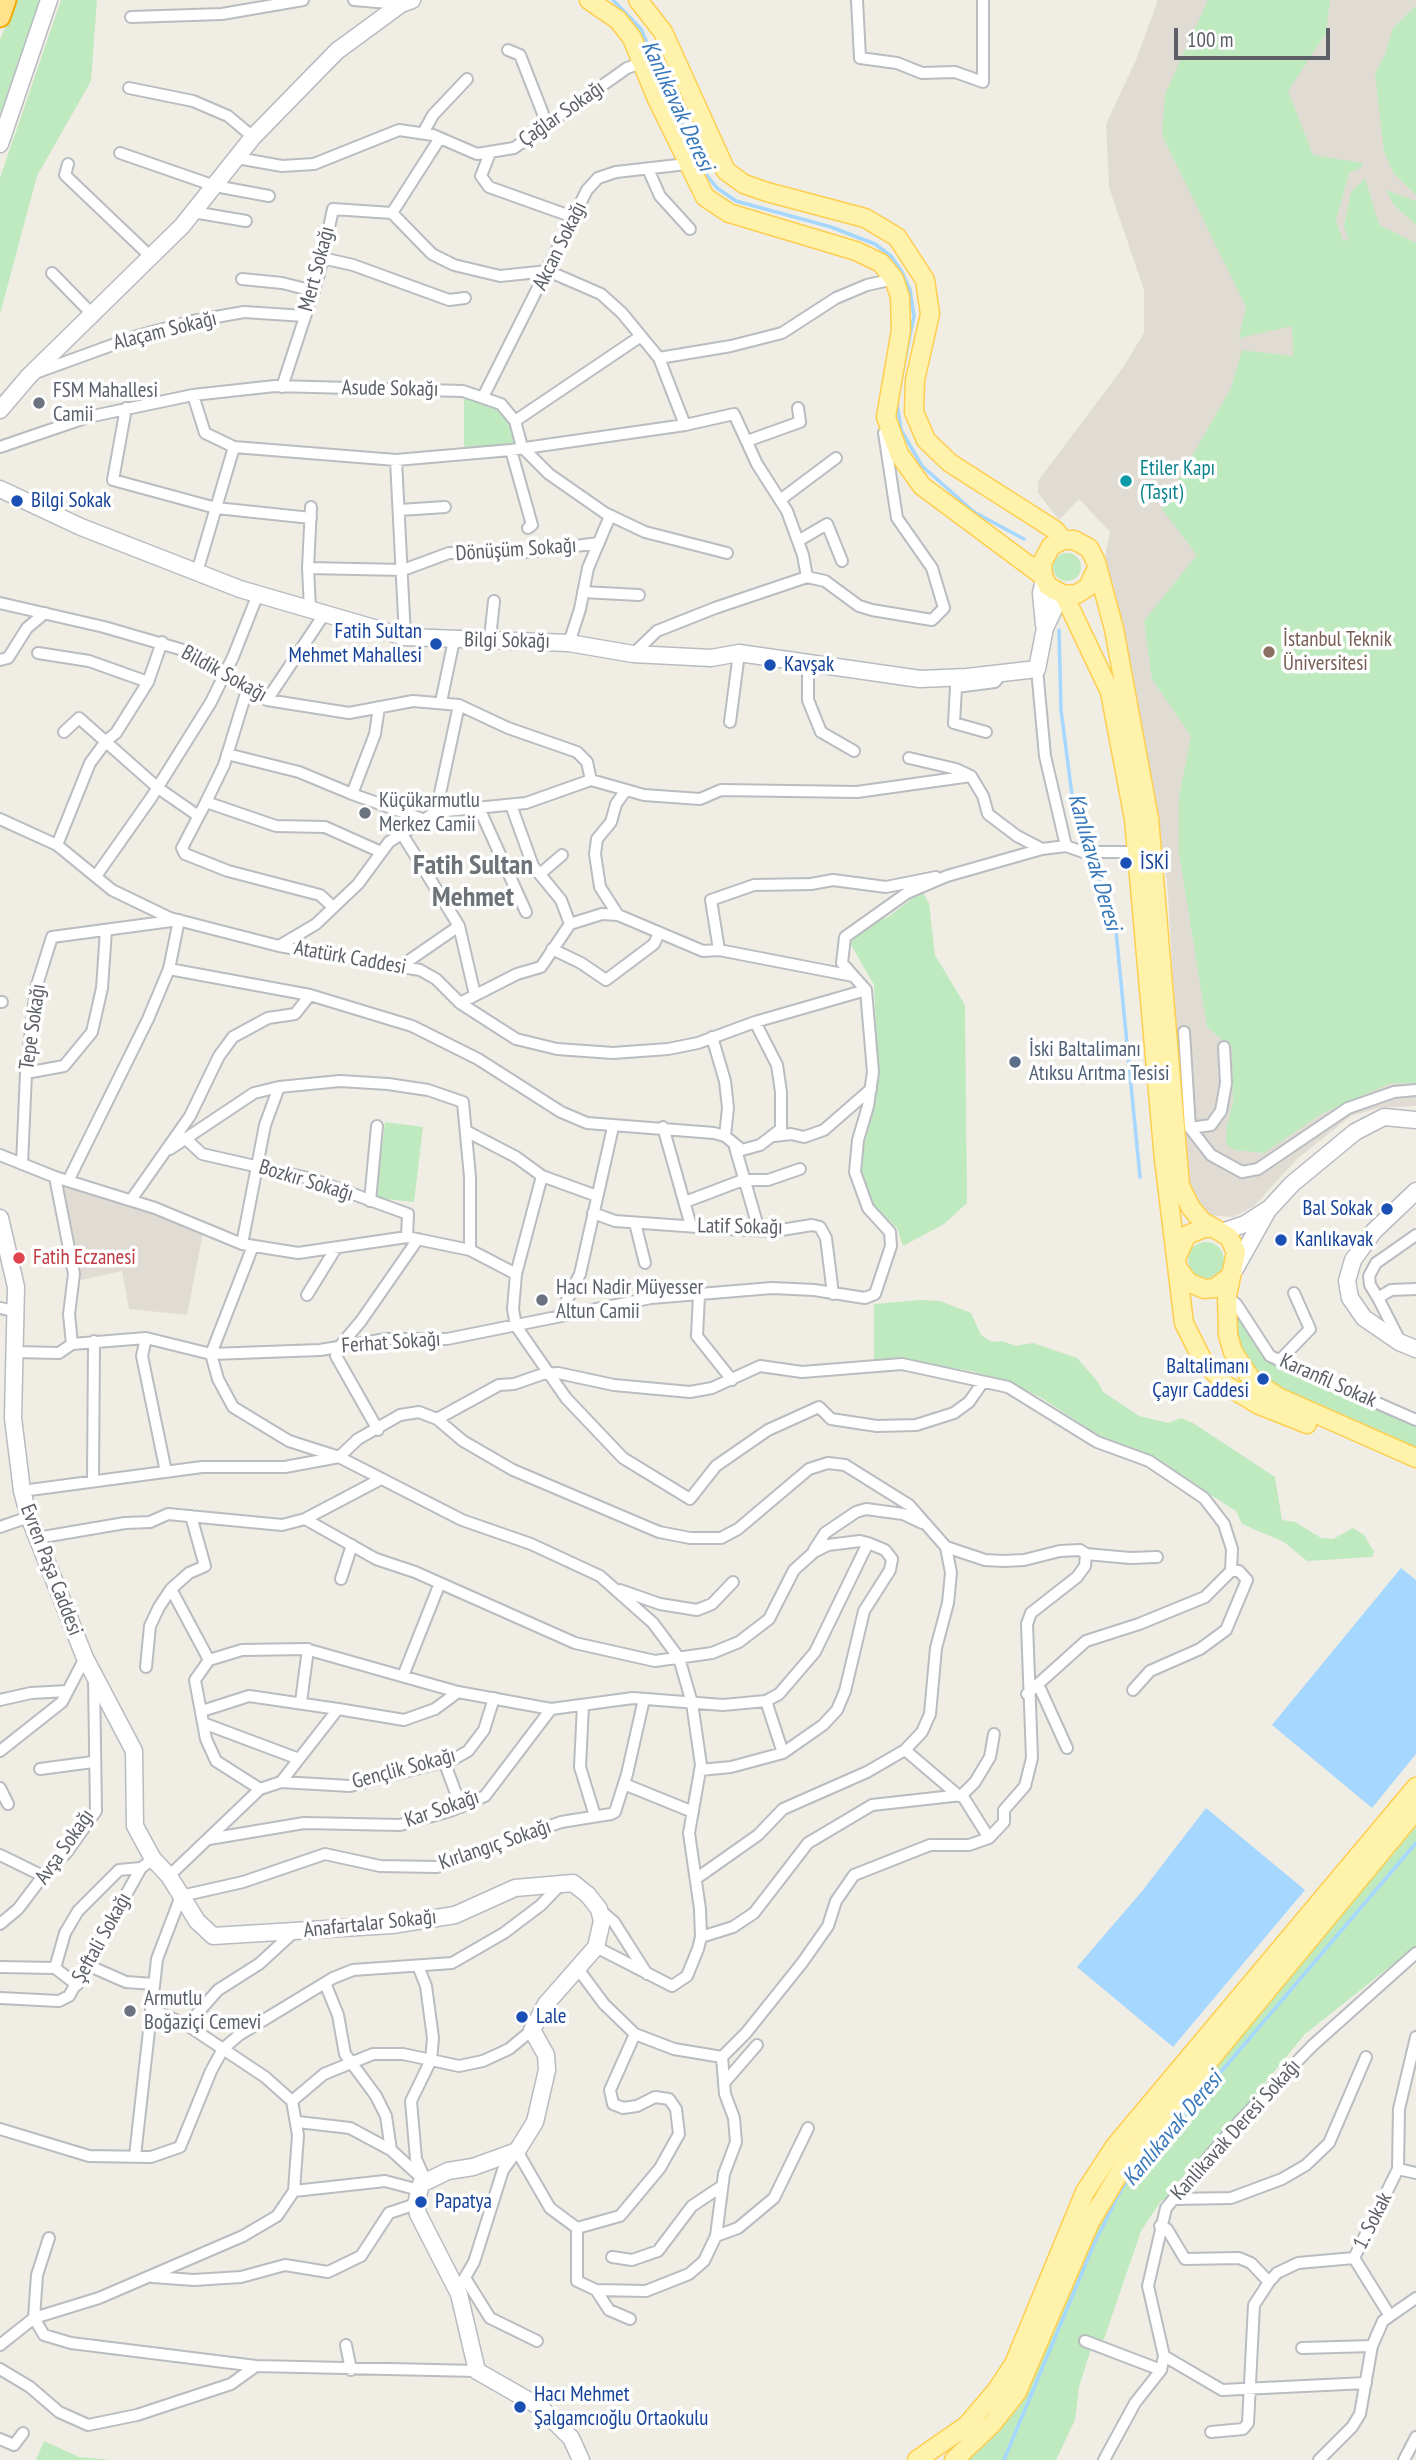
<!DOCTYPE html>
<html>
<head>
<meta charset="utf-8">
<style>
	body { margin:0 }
	#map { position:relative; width:1416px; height:2460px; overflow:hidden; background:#f0ede4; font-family:"PT Sans Narrow",sans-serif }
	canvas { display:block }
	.scale { position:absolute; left:1174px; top:28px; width:156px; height:32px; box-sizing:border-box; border:4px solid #5c6066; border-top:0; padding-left:9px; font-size:21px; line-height:24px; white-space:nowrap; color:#5c6066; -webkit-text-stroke:5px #fff; paint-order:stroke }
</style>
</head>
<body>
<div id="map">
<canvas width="1416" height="2460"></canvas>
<div class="scale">100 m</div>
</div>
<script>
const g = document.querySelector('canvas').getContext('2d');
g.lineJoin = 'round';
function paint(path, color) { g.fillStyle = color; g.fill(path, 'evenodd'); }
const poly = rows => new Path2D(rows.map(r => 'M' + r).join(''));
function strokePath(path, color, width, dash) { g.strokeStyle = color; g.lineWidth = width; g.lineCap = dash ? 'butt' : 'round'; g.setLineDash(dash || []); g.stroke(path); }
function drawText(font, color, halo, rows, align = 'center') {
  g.font = font + ' "PT Sans Narrow",sans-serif'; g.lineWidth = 7; g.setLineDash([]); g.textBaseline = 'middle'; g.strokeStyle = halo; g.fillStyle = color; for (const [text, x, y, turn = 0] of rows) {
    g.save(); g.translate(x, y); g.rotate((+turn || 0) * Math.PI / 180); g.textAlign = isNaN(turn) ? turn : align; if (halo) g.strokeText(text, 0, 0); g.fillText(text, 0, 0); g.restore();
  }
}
paint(poly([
	[1158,0,1416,0,1416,1106,1379,1108,1351,1116,1298,1158,1254,1206,1233,1217,1210,1215,1186,1185,1167,880,1140,723,1106,581,1104,562,1110,532,1079,499,1059,520,1038,493,1038,481,1122,369,1144,333,1144,290,1109,187,1106,124,1136,60],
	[60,1186,138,1206,203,1233,187,1315,129,1309,122,1271,81,1280]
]), '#e0dcd3');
paint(poly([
	[16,0,42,0,0,122,0,40],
	[61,0,97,0,91,81,37,176,0,314,0,178],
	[1208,0,1330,0,1326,33,1288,91,1313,155,1362,163,1362,167,1349,173,1336,220,1343,241,1349,239,1344,227,1351,192,1365,178,1379,225,1416,243,1416,1083,1391,1083,1323,1113,1264,1153,1235,1150,1226,1144,1227,1125,1233,1102,1232,1048,1207,1027,1179,853,1179,798,1191,736,1152,679,1144,621,1197,555,1162,509,1231,388,1242,350,1293,356,1292,326,1239,338,1246,307,1162,135,1165,94],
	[1416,6,1416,195,1394,174,1384,152,1375,73,1385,55,1393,28],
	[1386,190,1416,201,1416,225,1394,205],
	[464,395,499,408,514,427,518,442,464,450],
	'1053 567a14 14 0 1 1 28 0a14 14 0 1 1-28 0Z',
	[922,891,929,903,935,955,965,1005,967,1203,944,1224,903,1246,897,1228,869,1201,862,1181,861,1164,878,1072,874,985,850,943,870,924,888,917],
	[385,1122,423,1127,414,1202,376,1198],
	'1188 1260a18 18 0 1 1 36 0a18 18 0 1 1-36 0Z',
	[920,1300,940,1301,971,1313,981,1335,992,1342,1002,1341,1016,1346,1033,1343,1077,1358,1098,1382,1103,1392,1139,1416,1168,1423,1181,1418,1193,1423,1275,1477,1282,1520,1295,1522,1321,1538,1333,1539,1353,1528,1364,1535,1374,1552,1372,1557,1307,1561,1284,1542,1242,1524,1236,1511,1151,1457,1098,1435,1040,1397,1008,1382,971,1371,896,1360,874,1360,874,1304],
	[1235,1311,1270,1362,1416,1427,1416,1453,1267,1386,1238,1347],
	[1416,1820,1416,1946,1305,2034,1174,2194,1161,2201,1141,2231,1104,2339,1092,2346,1079,2387,1075,2420,1056,2460,960,2460,1007,2417,1112,2189],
	[44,2441,79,2457,112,2460,36,2460]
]), '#bfeabf');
paint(poly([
	[1401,1568,1416,1580,1416,1754,1372,1808,1272,1725],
	[1206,1808,1305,1890,1173,2047,1077,1967,1143,1890]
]), '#a5d7ff');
strokePath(poly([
	[613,0,641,29,694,154],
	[700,167,717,188,736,201,831,227,875,244,891,256,902,272,910,290,914,316,901,379],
	[897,403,901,430,922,466,974,512,1024,539],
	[1059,630,1061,710,1073,803,1115,921,1140,1177],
	[1004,2460,1094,2244,1122,2188,1416,1843]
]), '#a5d7ff', 3.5);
const street = poly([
	[354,0,400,4],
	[857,0,860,58,897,63,922,73,955,72,983,82,983,0],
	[131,17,222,14,303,0],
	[508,50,520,55,547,124],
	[129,88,193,101,228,116,253,137],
	[423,133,433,115,467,79],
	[120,153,215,186,269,196],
	[490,153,481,176,489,187,573,217],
	[237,158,282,166,314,164,399,130,433,135,477,154,514,148,627,68,644,62],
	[68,164,65,175,151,257],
	[648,169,660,196,690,229],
	[193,212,246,221],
	[392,213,432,254,454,265,500,276,548,271,601,294,622,313,659,358,731,346,782,333,836,298,867,285,894,279],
	[392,213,440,138],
	[322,258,353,265,449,300,465,298],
	[52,273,94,316],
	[242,279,282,283,314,291],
	[659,358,685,425],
	[38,372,137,336,193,321,244,312,305,316],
	[282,387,319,274,333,209,392,213],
	[193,395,205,433,234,447,396,460,511,450,685,425,734,414,757,464,787,511,803,555,807,577,715,608,657,631,633,654],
	[483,397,587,190,598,178,616,172,687,164],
	[126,408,113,480,216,508,311,518],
	[515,421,641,336],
	[747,441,800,422,798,408],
	[0,447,88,417,193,395,275,386,463,391,501,404,515,421,522,447,549,474,605,513,645,532,727,553],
	[511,450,532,525,528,528],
	[396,460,405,637],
	[780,500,836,458],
	[400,510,445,507],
	[798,541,827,524,842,561],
	[308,568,311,507],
	[197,572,234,447],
	[807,577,825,581,859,606,872,610,932,620,944,608,932,568,897,518,884,433],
	[583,592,639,595],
	[0,603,104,627,190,652,267,700,349,713,413,701,459,705,508,728,577,752,587,762,591,780],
	[310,609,308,568,403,570,449,553,528,552,599,543],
	[490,638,494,601],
	[569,643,580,609,588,568,610,516],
	[38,653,89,661,148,682],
	[0,660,8,658,27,628,45,613],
	[808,663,808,700,821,732,854,751],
	[1037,669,1045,756,1066,846],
	[247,690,224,765,206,802,276,826,325,827,381,852],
	[267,700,325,613],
	[441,702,454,640],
	[730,722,739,653],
	[64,732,79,718,158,788,197,815],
	[986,732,954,723,956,687,995,682,999,677],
	[227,754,299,772,352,794,375,734,379,707],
	[909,758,956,769,971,776,983,796,988,814,1017,836,1042,849],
	[352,794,425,820],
	[206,802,182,848,185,854,228,871,320,895,333,907],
	[479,808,526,912],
	[436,812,459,705],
	[0,819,57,845,112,890,170,918,279,946,420,970,436,979,460,1003,516,1039,557,1049,613,1053,668,1049,698,1043,755,1022,866,990],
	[402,834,459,926,475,995],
	[57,845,90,763,107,740,116,733,148,682,162,642],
	[540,874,562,855],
	[96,876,151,798,211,702,233,657,258,594],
	[618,915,600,887,595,854,597,839,611,822,616,804,626,790],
	[570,924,602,914,618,915,703,951,719,950,711,900,754,885,811,884,833,880,886,887,936,877],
	[279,946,316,924,358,884,389,842,436,812,526,803,591,780,644,795,700,799,721,790,857,792,971,776],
	[552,949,581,963,606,980,654,944,658,935],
	[719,950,853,976],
	[401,966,459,926],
	[169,969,310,995],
	[0,1002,2,1002],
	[460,1003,517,974,541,967,570,924,561,900,533,866,511,805],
	[1184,1032,1190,1128,1211,1155,1242,1172,1258,1169,1348,1108,1394,1092,1416,1090],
	[712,1037,725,1081,728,1108,725,1136],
	[26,1073,64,1066,92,1032,102,988,106,930],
	[663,1127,691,1226],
	[1190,1128,1211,1125,1221,1111,1226,1083,1224,1047],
	[466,1131,516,1157,542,1176],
	[774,1136,791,1134,804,1137,824,1130,871,1089],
	[185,1138,202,1154,312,1179,408,1214,407,1237],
	[735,1147,759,1230],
	[170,1149,254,1093,279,1087,340,1081,388,1084,428,1090,463,1102,470,1177,470,1250],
	[0,1155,55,1177,155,1208,242,1244,298,1253,407,1237,470,1250,516,1274,513,1309,516,1326,566,1398,623,1458,690,1499,716,1466,768,1430,819,1407,831,1419,877,1426,916,1425,954,1413,969,1402,983,1382],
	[22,1164,26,1073,36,988,52,937,179,920,169,969,148,1019,68,1181],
	[55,1177,74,1274,69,1314,72,1344,146,1338,211,1354,320,1350,386,1339,447,1339,651,1298,772,1288,814,1290,865,1298,875,1294,891,1246,890,1232,868,1208,855,1172,858,1140,868,1106,873,1072,866,990,842,963,845,937,907,893,947,876,1042,849,1066,846,1083,852,1137,852],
	[131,1200,190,1116,219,1056,233,1037,268,1018,295,1014,310,995,412,1026,478,1059,561,1112,587,1123,714,1133,725,1136,742,1150,760,1145,781,1129,781,1092,777,1065,755,1022],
	[370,1201,377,1126],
	[685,1202,743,1180,768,1180,800,1169],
	[593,1213,615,1221,725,1229,775,1231,812,1225,820,1227,826,1238,833,1294],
	[635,1223,645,1263],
	[242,1244,265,1125,279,1087],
	[253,1246,211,1354,218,1379,233,1407,289,1441,339,1457,462,1520,531,1544,600,1576,653,1623,679,1658,692,1703,701,1765,689,1833,700,1909,701,1937,698,1949,687,1976,672,1986,596,1947],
	[516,1274,542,1176,597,1196],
	[307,1295,336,1248],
	[699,1295,697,1336,732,1380],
	[1227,1296,1237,1305,1270,1356,1416,1420],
	[1378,1298,1370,1285,1369,1276,1376,1263,1416,1235],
	[0,1308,14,1311],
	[559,1316,580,1274,613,1127],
	[146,1338,142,1356,166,1472],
	[1400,1341,1378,1298,1391,1290,1416,1289],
	[14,1352,59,1353,72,1344],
	[1279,1361,1310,1329,1294,1293],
	[437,1419,463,1441,513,1470,659,1532,690,1538,721,1538,738,1529,809,1469,828,1463,845,1465,909,1505,946,1547,951,1573,948,1603,936,1648,930,1714,922,1732,905,1750,867,1772,783,1809,758,1835,697,1878],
	[378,1430,336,1356,339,1347,361,1321,418,1239],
	[93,1481,94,1341],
	[22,1491,202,1467,285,1467,339,1457,358,1439,400,1415,419,1412,437,1419,499,1385,514,1384,543,1374,558,1373,614,1385,690,1392,712,1388,760,1366,802,1372,902,1364,1008,1387,1097,1442,1149,1461,1204,1498,1224,1524,1232,1549,1231,1571,1205,1597,1139,1624,1086,1641,1027,1694],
	[0,1527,29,1517],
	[37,1538,125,1523,150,1522,168,1514,282,1525,305,1519,381,1479],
	[814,1550,825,1533,856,1512,866,1509,903,1514,922,1523],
	[1086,1554,1130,1558,1157,1557],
	[341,1579,352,1545],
	[171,1589,209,1660],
	[620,1590,660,1604,697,1610,712,1604,733,1582],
	[146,1667,150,1626,159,1607,171,1589,189,1573,205,1566,191,1516],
	[403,1676,440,1583],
	[1038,1684,1067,1748],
	[1133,1690,1150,1671,1200,1649,1226,1630,1247,1580,1239,1571,1231,1571],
	[0,1700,31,1693,68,1691],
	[766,1701,783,1753],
	[301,1702,308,1649],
	[583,1705,580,1767,595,1816],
	[202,1711,249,1696,338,1709],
	[203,1723,299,1759],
	[905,1750,959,1796],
	[0,1751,62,1702,85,1658],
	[444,1761,461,1807],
	[40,1769,93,1762],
	[700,1770,731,1767,783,1753,823,1725,837,1710,845,1691,864,1611,890,1570,892,1559,885,1550,868,1543],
	[281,1782,350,1786,454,1759,468,1751,484,1730,494,1698],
	[624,1784,693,1812],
	[0,1788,8,1804],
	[260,1789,216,1761,206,1739,195,1680,209,1660,242,1650,306,1649,458,1692],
	[962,1795,989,1838],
	[209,1839,304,1823,400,1825,450,1811,485,1796,551,1709],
	[0,1855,43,1876],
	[169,1876,260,1789,281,1782,338,1709,404,1720,435,1709,458,1692,551,1709,633,1698,723,1705,766,1701,779,1694,815,1652,868,1543,860,1541,828,1545,814,1552,794,1570,769,1619,739,1642,712,1653,655,1661,575,1643,415,1572,376,1559,305,1519],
	[599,1909,614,1922,647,1974],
	[0,1924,18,1909,43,1876,67,1852,96,1811,94,1679],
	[701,1937,733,1927,754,1913,808,1843,872,1805,962,1795,975,1782,990,1757,994,1734],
	[85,1964,126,1982,154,1984],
	[418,1966,426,1986,433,2038,431,2060,411,2101,416,2159,425,2179],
	[0,1967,55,1968,77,1985],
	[55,1968,65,1933,78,1911,119,1870,141,1868],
	[578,1969,604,2004,635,2034,674,2049,722,2057,746,2033,802,1963,828,1926,836,1901,854,1875,930,1845,969,1845,989,1838,1004,1822,1004,1810,1025,1786,1032,1758,1027,1624,1031,1613,1077,1577,1085,1566,1086,1554,1080,1550,1060,1551,1024,1560,1003,1561,985,1560,946,1547],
	[325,1983,338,2015,345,2054,376,2096,386,2116,391,2150,426,2182],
	[0,1998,59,2001,69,1996,141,1868,153,1859],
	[151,2009,187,2025,218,1990,259,1964,295,1931],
	[187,2025,265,2077,292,2101,298,2135,294,2191,277,2216,243,2236,99,2298,34,2318,44,2335,71,2343,256,2366,477,2371],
	[724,2083,757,2045],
	[292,2101,324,2074,373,2054,403,2054,459,2066,483,2061,509,2049,532,2030],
	[298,2122,350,2128,391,2150],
	[0,2129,89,2156,151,2157,180,2147,211,2071,223,2049,239,2035,333,1978,353,1970,452,1963,504,1933,541,1905,561,1884],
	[135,2156,157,1959,181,1896,243,1882,325,1854,380,1866,437,1867,561,1822,611,1814,615,1812,627,1774,644,1699],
	[1398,2169,1416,2173],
	[294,2191,385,2181,419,2190],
	[1174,2199,1231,2198,1282,2179,1306,2165,1329,2143,1366,2057],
	[1160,2226,1167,2229,1185,2259,1239,2258,1251,2263,1269,2282],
	[577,2228,577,2281,596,2290,646,2291,689,2274,704,2261,716,2236,724,2174,736,2142,734,2118,725,2094,722,2057],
	[716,2236,738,2228,774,2198,808,2128],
	[612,2257,632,2260,658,2251,692,2206,722,2186],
	[1354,2258,1398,2169,1399,2109,1416,2037],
	[1354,2258,1390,2316,1416,2298],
	[153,2277,194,2280,241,2277,285,2265,328,2272,361,2256,389,2213,416,2204],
	[465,2278,490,2318,537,2341],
	[596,2290,609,2310,630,2319],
	[457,2291,474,2262,503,2170,517,2151,550,2208,577,2228,620,2216,660,2168,679,2134,676,2109,669,2099,655,2097,637,2106,623,2108,613,2104,610,2090,635,2034],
	[1085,2341,1161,2370],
	[0,2345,34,2318,37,2275,49,2238],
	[346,2345,351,2370],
	[1302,2348,1372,2346],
	[1164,2356,1222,2390,1366,2383],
	[0,2369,30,2387,59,2412,88,2425,137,2415,231,2384,256,2366],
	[1211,2432,1243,2429,1248,2423,1254,2305,1269,2282,1277,2273,1298,2263,1354,2258],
	[0,2439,14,2445,23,2433],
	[1104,2460,1135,2403,1161,2370,1164,2356,1148,2286,1166,2208,1234,2127,1312,2046,1416,1953],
	[1319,2460,1352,2427,1360,2414,1372,2346,1383,2321,1390,2316],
	[1404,2460,1416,2437]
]);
const secondary = poly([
	[0,144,49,0],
	[0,410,29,376,182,226,253,137,337,51,401,4,412,0],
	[0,489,81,527,240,589,405,637,569,643,633,654,711,658,739,653,920,679,967,677,1037,669,1045,628,1061,594],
	[1044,580,1041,593,1044,625],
	[1416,1191,1374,1231,1353,1260,1347,1281,1350,1298,1364,1318,1399,1342,1416,1349],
	[0,1218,16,1287,13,1418,22,1491,29,1517,85,1658,134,1751,135,1826,153,1859,169,1876,197,1921,213,1936,392,1925,455,1915,515,1888,573,1883,588,1895,599,1909,602,1921,596,1947,546,2004,532,2030,546,2055,547,2070,535,2122,517,2151,473,2167,448,2171,421,2184,416,2204,418,2214,459,2294,477,2371,540,2407,571,2438,581,2460],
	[1222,1232,1245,1224,1270,1208,1292,1184,1355,1132,1384,1117,1416,1120],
	[1235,1269,1268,1210]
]);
const primary = poly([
	[589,0,618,20,632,38,657,99,705,197,729,213,856,251,881,263,894,279,900,297,901,330,886,417,899,454,922,486,1043,576],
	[638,0,663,32,726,171,744,184,767,192,865,218,897,237,925,280,930,314,915,380,914,412,926,440,950,463,1055,530,1063,540],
	[1096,570,1088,587,1077,594,1064,595,1048,586,1043,576,1042,563,1051,546,1063,540,1074,540,1089,548,1096,562,1114,629,1149,819,1180,1186,1191,1208,1202,1221,1229,1237,1236,1252,1227,1296,1228,1335,1233,1352,1251,1379,1278,1397,1416,1458],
	[1064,595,1110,692,1134,819,1164,1160,1184,1323,1202,1359,1226,1385,1259,1405,1307,1424],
	[1177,1256,1187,1235,1204,1228,1213,1228],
	[1179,1270,1188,1282,1204,1289,1215,1288,1231,1276],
	[917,2460,966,2426,996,2391,1014,2364,1085,2192,1115,2146,1416,1787],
	[954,2460,992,2424,1017,2392,1090,2222,1127,2160,1416,1810]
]);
const highway = poly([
	[0,17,6,0]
]);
strokePath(street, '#b9bcc1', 14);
strokePath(secondary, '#b8bbc1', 19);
strokePath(primary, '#fece50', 21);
strokePath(highway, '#f4a900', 23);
strokePath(street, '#fff', 10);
strokePath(secondary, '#fff', 16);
strokePath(primary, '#fff2aa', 18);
strokePath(highway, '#ffe28c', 19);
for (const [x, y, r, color] of [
	[39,403,7,"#6b7280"],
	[1126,481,7,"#0f9aa8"],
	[17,501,7,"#1a4fb4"],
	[436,644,7,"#1a4fb4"],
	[1269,652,7,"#8d6e63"],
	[770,665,7,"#1a4fb4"],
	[365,813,7,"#6b7280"],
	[1126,863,7,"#1a4fb4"],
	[1015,1062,7,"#5c6f8a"],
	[1387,1209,7,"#1a4fb4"],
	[1281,1240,7,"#1a4fb4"],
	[19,1258,7,"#e0444e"],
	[542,1300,7,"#6b7280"],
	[1263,1379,7,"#1a4fb4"],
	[130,2011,7,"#6b7280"],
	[522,2017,7,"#1a4fb4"],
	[421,2202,7,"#1a4fb4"],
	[520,2407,7,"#1a4fb4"]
]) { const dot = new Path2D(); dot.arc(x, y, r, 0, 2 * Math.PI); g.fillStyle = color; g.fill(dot); strokePath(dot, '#fff', 2.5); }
drawText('21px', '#5c6066', '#fff', [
	["Çağlar Sokağı",562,114,-35],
	["Akcan Sokağı",560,246,-64],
	["Mert Sokağı",317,269,-75],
	["Alaçam Sokağı",165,331,-14],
	["Asude Sokağı",390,389,1],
	["Dönüşüm Sokağı",516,550,-4],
	["Bilgi Sokağı",507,641,1],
	["Bildik Sokağı",224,674,29],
	["Atatürk Caddesi",350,958,10],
	["Tepe Sokağı",33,1027,-82],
	["Bozkır Sokağı",306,1181,17],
	["Latif Sokağı",740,1227,1],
	["Ferhat Sokağı",391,1343,-4],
	["Karanfil Sokak",1328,1381,24],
	["Evren Paşa Caddesi",51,1570,69],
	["Gençlik Sokağı",404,1769,-15],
	["Kar Sokağı",442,1809,-19],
	["Kırlangıç Sokağı",495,1845,-19],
	["Avşa Sokağı",65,1847,-55],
	["Anafartalar Sokağı",370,1924,-6],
	["Şeftali Sokağı",102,1938,-61],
	["Kanlikavak Deresi Sokağı",1236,2130,-48],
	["1. Sokak",1373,2221,-63]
]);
drawText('21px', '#5b616d', '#fff', [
	["FSM Mahallesi",53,391],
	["Camii",53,415],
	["Küçükarmutlu",379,801],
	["Merkez Camii",379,825],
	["Hacı Nadir Müyesser",556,1288],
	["Altun Camii",556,1312],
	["Armutlu",144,1999],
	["Boğaziçi Cemevi",144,2023]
], 'left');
drawText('21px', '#0d838f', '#fff', [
	["Etiler Kapı",1140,469],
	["(Taşıt)",1140,493]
], 'left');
drawText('21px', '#164399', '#fff', [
	["Bilgi Sokak",31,501],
	["Fatih Sultan",422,632,"right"],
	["Mehmet Mahallesi",422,656,"right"],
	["Kavşak",784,665],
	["İSKİ",1140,863],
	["Bal Sokak",1373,1209,"right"],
	["Kanlıkavak",1295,1240],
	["Baltalimanı",1249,1367,"right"],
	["Çayır Caddesi",1249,1391,"right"],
	["Lale",536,2017],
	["Papatya",435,2202],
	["Hacı Mehmet",534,2395],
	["Şalgamcıoğlu Ortaokulu",534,2419]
], 'left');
drawText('21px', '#785e54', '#fff', [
	["İstanbul Teknik",1283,640],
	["Üniversitesi",1283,664]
], 'left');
drawText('21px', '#4e5e75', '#fff', [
	["İski Baltalimanı",1029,1050],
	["Atıksu Arıtma Tesisi",1029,1074]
], 'left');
drawText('21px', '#be3a42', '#fff', [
	["Fatih Eczanesi",33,1258]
], 'left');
drawText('italic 23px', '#3878bb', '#fff', [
	["Kanlıkavak Deresi",677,106,65],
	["Kanlıkavak Deresi",1094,862,74],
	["Kanlıkavak Deresi",1173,2129,-50]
]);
drawText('bold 28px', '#6d7378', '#fff', [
	["Fatih Sultan",473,866],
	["Mehmet",473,898]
]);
</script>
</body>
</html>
